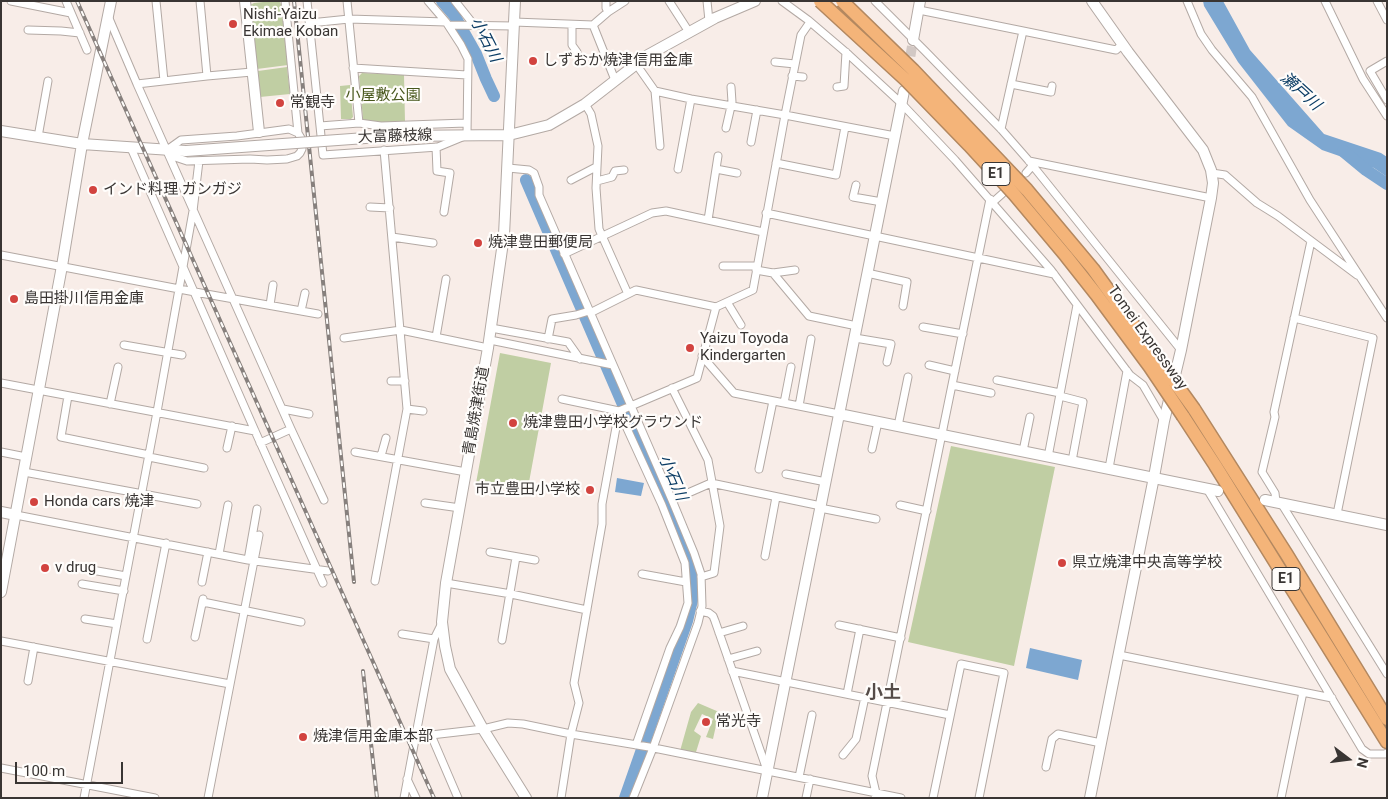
<!DOCTYPE html>
<html>
<head>
<meta charset="utf-8">
<style>
	body { margin:0 }
	#map { position:relative; width:1388px; height:799px; overflow:hidden; background:#f8ede8; font-family:Roboto,sans-serif }
	canvas { display:block }
	.frame { position:absolute; inset:0; border:2px solid #393533; pointer-events:none }
	.north { position:absolute; left:1323px; top:734px; width:50px; height:50px; -webkit-text-stroke:4px #fffdfb; paint-order:stroke; rotate:105deg; font-size:14px; font-weight:700; line-height:20px; text-align:center; color:#393533 }
	.north::after { content:''; display:block; margin:auto; width:18px; height:22px; background:#393533; clip-path:polygon(50% 0,100% 100%,50% 72%,0 100%) }
	.scale { position:absolute; left:15px; top:762px; width:108px; height:22px; box-sizing:border-box; border:2px solid #393533; border-top:0; padding-left:6px; font-size:15px; line-height:18px; white-space:nowrap; color:#393533; -webkit-text-stroke:4px #fffdfb; paint-order:stroke }
</style>
</head>
<body>
<div id="map">
<canvas width="1388" height="799"></canvas>
<div class="frame"></div>
<div class="north">N</div>
<div class="scale">100 m</div>
</div>
<script>
const g = document.querySelector('canvas').getContext('2d');
g.lineJoin = 'round';
function paint(path, color) { g.fillStyle = color; g.fill(path, 'evenodd'); }
const poly = rows => new Path2D(rows.map(r => 'M' + r).join(''));
function strokePath(path, color, width, dash) { g.strokeStyle = color; g.lineWidth = width; g.lineCap = dash ? 'butt' : 'round'; g.setLineDash(dash || []); g.stroke(path); }
function drawText(font, color, halo, rows, align = 'center') {
  g.font = font + ' Roboto,"Noto Sans JP",sans-serif'; g.lineWidth = 4.5; g.setLineDash([]); g.textBaseline = 'middle'; g.strokeStyle = halo; g.fillStyle = color; for (const [text, x, y, turn = 0] of rows) {
    g.save(); g.translate(x, y); g.rotate((+turn || 0) * Math.PI / 180); g.textAlign = isNaN(turn) ? turn : align; if (halo) g.strokeText(text, 0, 0); g.fillText(text, 0, 0); g.restore();
  }
}
paint(poly([
	[272,1,279,1,281,4,288,65,257,69,250,5,254,3],
	[287,67,290,94,260,97,258,71],
	[362,73,404,75,405,122,383,123,367,121,363,119,359,76],
	[350,85,353,117,351,119,341,119,340,86],
	[500,353,551,363,527,493,476,483],
	[951,446,1055,467,1014,666,908,642],
	[698,703,719,712,713,739,706,737,713,719,702,714,694,731,701,736,696,752,680,751,691,712]
]), '#c0cea3');
paint(poly([
	[1203,1,1223,1,1250,50,1324,134,1381,153,1387,157,1387,177,1374,168,1322,150,1288,126,1238,62,1204,6],
	[617,478,644,483,641,496,615,492],
	[1030,648,1082,660,1078,680,1026,668]
]), '#7da7d1');
strokePath(poly([
	[442,1,454,15,476,54,486,79,494,96],
	[1343,151,1366,170,1387,184],
	[526,180,682,541,688,557,692,577,692,600,687,621,625,798]
]), '#7da7d1', 12);
strokePath(poly([
	[908,71,913,40]
]), '#d2c8c4', 10, [10, 5]);
const street = poly([
	[11,1,71,13],
	[66,1,87,50],
	[156,1,164,81],
	[200,1,207,76],
	[285,1,298,133,301,138,302,149,300,153,297,156,287,159,267,160,250,159,187,161,175,157,167,150,181,140,237,136,289,129,298,133],
	[307,1,323,155,438,147,467,135,468,59,461,45,448,25],
	[347,1,359,123],
	[428,1,446,22],
	[455,1,474,25],
	[606,1,606,8,608,12],
	[669,1,689,32],
	[707,1,709,21],
	[782,1,808,20,849,55,901,103,955,160,1051,270,1130,375,1143,385,1164,421],
	[875,1,925,51,1001,129,1029,161,1181,350],
	[1187,1,1201,34,1212,50,1252,97,1310,200,1387,318],
	[1325,1,1363,79,1387,116],
	[1377,1,1387,20],
	[919,10,1023,31,1001,129],
	[108,16,137,84,207,76,252,72],
	[514,22,593,25],
	[310,23,349,19,446,22,448,25,514,26],
	[572,25,572,45,577,52],
	[28,30,61,31,80,33],
	[1023,31,1116,50,1123,44],
	[1387,61,1370,71,1387,100],
	[775,62,795,64],
	[636,64,655,91,691,99,785,115,895,136],
	[353,68,467,75],
	[792,76,803,77],
	[615,80,593,25,608,12,625,1],
	[137,84,291,429,324,500],
	[1011,84,1051,92,1052,86],
	[837,87,844,86,846,52],
	[655,91,660,146],
	[585,104,591,114,598,146,596,188,599,229,628,294],
	[320,126,359,123,381,126,466,123],
	[726,128,732,102,731,87],
	[38,137,48,81],
	[751,142,757,110],
	[436,147,437,171,450,173,444,212],
	[131,148,255,431,323,583],
	[1029,161,1211,198],
	[776,163,836,175,845,127],
	[508,168,529,170,534,173,539,187,539,195,672,500,694,553,701,574,702,606,698,623,653,748,633,798],
	[678,169,691,99],
	[716,169,737,173],
	[1026,173,1033,165],
	[1212,173,1225,175,1257,203,1278,216,1357,275],
	[571,180,596,167],
	[597,181,612,177,615,171,624,170],
	[856,185,853,197,882,202],
	[993,202,1002,194],
	[370,207,390,208],
	[766,213,1054,274],
	[708,220,718,156],
	[392,237,433,243],
	[564,254,652,213,666,211,763,232],
	[1,255,195,292,318,314],
	[723,266,757,266],
	[756,270,773,273,795,270],
	[773,273,809,316,857,326],
	[867,273,907,282,903,306],
	[727,302,741,325],
	[270,305,273,285],
	[301,311,305,293],
	[590,313,636,290,716,307],
	[1294,318,1373,338,1337,514],
	[923,327,963,334],
	[491,328,568,342,580,359],
	[436,337,446,279],
	[344,338,401,330,488,348],
	[855,338,891,344,887,362],
	[548,339,552,319,576,315,589,311],
	[490,340,613,365],
	[124,345,182,355],
	[702,356,734,393,839,414],
	[929,365,955,371],
	[997,380,1060,393],
	[391,381,405,381],
	[1,383,255,431],
	[952,385,991,393],
	[672,388,708,460,720,526,714,573,701,577],
	[68,396,61,437,149,455],
	[1060,396,1083,402,1072,461],
	[562,399,619,411,662,505,685,563,688,603,680,627,670,648,636,745],
	[784,403,791,367],
	[110,404,118,367],
	[799,406,811,339],
	[283,409,309,414],
	[407,409,423,411],
	[898,426,908,377],
	[260,443,291,429],
	[227,448,232,426],
	[872,449,878,422],
	[1023,451,1030,417],
	[1,452,26,457],
	[355,452,466,472],
	[381,456,386,438],
	[149,457,204,468],
	[1048,457,1077,305],
	[1109,468,1127,371],
	[759,469,773,401],
	[24,472,197,504],
	[786,474,826,482],
	[1207,489,1362,749,1369,754,1385,754,1387,753],
	[672,500,711,483,821,506],
	[1276,502,1275,493,1262,472,1275,417,1274,412,1311,241],
	[425,503,460,508],
	[1281,503,1387,674],
	[900,505,927,511],
	[820,508,876,519],
	[16,515,248,560,328,571],
	[490,552,535,560],
	[219,554,228,505],
	[765,556,776,497],
	[248,560,257,509],
	[80,568,126,576],
	[642,574,686,582],
	[375,581,407,409,384,150],
	[202,582,208,552],
	[446,583,511,594,587,610],
	[82,584,124,591],
	[203,602,301,622],
	[700,611,709,613,713,616,715,621,767,770],
	[85,619,117,624],
	[839,625,901,638],
	[719,633,743,626],
	[402,634,434,639],
	[195,637,203,599],
	[147,639,166,543],
	[502,640,516,557],
	[1,641,230,684],
	[1119,655,1332,698],
	[728,659,757,651],
	[732,671,950,715],
	[28,681,34,647],
	[847,694,860,629],
	[415,732,431,735,483,729,508,723,523,724,571,734,649,747,901,798],
	[431,735,458,798],
	[843,755,856,739,865,697],
	[1046,767,1052,739,1058,734,1101,743],
	[1,768,155,798],
	[799,777,812,715],
	[407,779,416,798],
	[84,798,157,412,193,211,199,161],
	[208,798,259,535],
	[404,798,434,639,442,623],
	[561,798,571,734,579,703,574,683,602,524,602,504,619,411,697,378,716,307,753,290,785,115,801,35,810,22],
	[806,798,810,779],
	[875,798,876,793,872,776,990,199],
	[933,798,961,664,1004,673,979,798],
	[1281,798,1303,692]
]);
const secondary = poly([
	[245,1,259,132],
	[515,1,504,235,488,348,446,583,442,622,445,646,450,669,483,729,526,798],
	[913,40,920,1],
	[1,131,82,144,186,151],
	[393,136,509,135,549,125,585,104,648,55,715,18,755,1],
	[839,414,1218,491],
	[1265,500,1387,525],
	[1,512,16,515],
	[1,592,62,266,82,144,111,1],
	[762,798,904,91],
	[1090,798,1154,477,1164,421,1181,350,1211,198,1213,183,1211,170,1203,150,1128,52,1092,1]
]);
const highway = poly([
	[1194,409,1287,555,1387,719],
	[1183,416,1215,465,1387,742]
]);
strokePath(street, '#b3a9a4', 9);
strokePath(secondary, '#b3a9a4', 12);
strokePath(highway, '#b38860', 15);
strokePath(street, '#fff', 7);
strokePath(secondary, '#fff', 10);
strokePath(highway, '#f4b479', 12);
const rail = poly([
	[77,1,434,798],
	[294,1,354,582],
	[363,671,377,798]
]);
strokePath(rail, '#87807d', 4);
strokePath(rail, '#fffdfb', 2, [5.5]);
const secondaryBridge = poly([
	[186,151,393,136]
]);
const highwayBridge = poly([
	[820,1,906,80,969,145,1014,194,1066,256,1096,294,1150,367,1183,416],
	[842,1,913,70,1027,190,1093,269,1194,409]
]);
strokePath(secondaryBridge, '#b3a9a4', 12, []);
strokePath(highwayBridge, '#b38860', 15, []);
strokePath(secondaryBridge, '#fff', 10);
strokePath(highwayBridge, '#f4b479', 12);
for (const [x, y, r, color] of [
	[233,24,5,"#d2433f"],
	[533,61,5,"#d2433f"],
	[280,103,5,"#d2433f"],
	[93,190,5,"#d2433f"],
	[478,243,5,"#d2433f"],
	[14,299,5,"#d2433f"],
	[690,348,5,"#d2433f"],
	[513,423,5,"#d2433f"],
	[590,490,5,"#d2433f"],
	[34,502,5,"#d2433f"],
	[1062,563,5,"#d2433f"],
	[45,568,5,"#d2433f"],
	[706,722,5,"#d2433f"],
	[303,737,5,"#d2433f"]
]) { const dot = new Path2D(); dot.arc(x, y, r, 0, 2 * Math.PI); g.fillStyle = color; g.fill(dot); strokePath(dot, '#fffdfb', 2); }
for (const [x, y, w] of [
	[996,174,28],
	[1286,579,28]
]) { const box = new Path2D(); box.roundRect(x - w / 2, y - 11.5, w, 23, 4); g.fillStyle = '#fffdfb'; g.fill(box); strokePath(box, '#393533', 1); }
drawText('bold 14px', '#393533', null, [
	["E1",996,174],
	["E1",1286,579]
]);
drawText('15px', '#393533', '#fffdfb', [
	["Nishi-Yaizu",243,15],
	["Ekimae Koban",243,32],
	["しずおか焼津信用金庫",543,61],
	["常観寺",290,103],
	["インド料理 ガンガジ",103,190],
	["焼津豊田郵便局",488,243],
	["島田掛川信用金庫",24,299],
	["Yaizu Toyoda",700,339],
	["Kindergarten",700,356],
	["焼津豊田小学校グラウンド",523,423],
	["市立豊田小学校",580,490,"right"],
	["Honda cars 焼津",44,502],
	["県立焼津中央高等学校",1072,563],
	["v drug",55,568],
	["常光寺",716,722],
	["焼津信用金庫本部",313,737]
], 'left');
drawText('15px', '#48571c', '#fffdfb', [
	["小屋敷公園",383,96]
]);
drawText('15px', '#393533', '#fffdfb', [
	["大富藤枝線",395,137,-2],
	["Tomei Expressway",1147,338,54],
	["青島焼津街道",477,411,-80]
]);
drawText('italic 16px', '#0b3c64', '#fffdfb', [
	["小石川",485,40,63],
	["瀬戸川",1300,92,42],
	["小石川",672,478,67]
]);
drawText('bold 18px', '#554c48', '#fffdfb', [
	["小土",883,693]
]);
</script>
</body>
</html>
